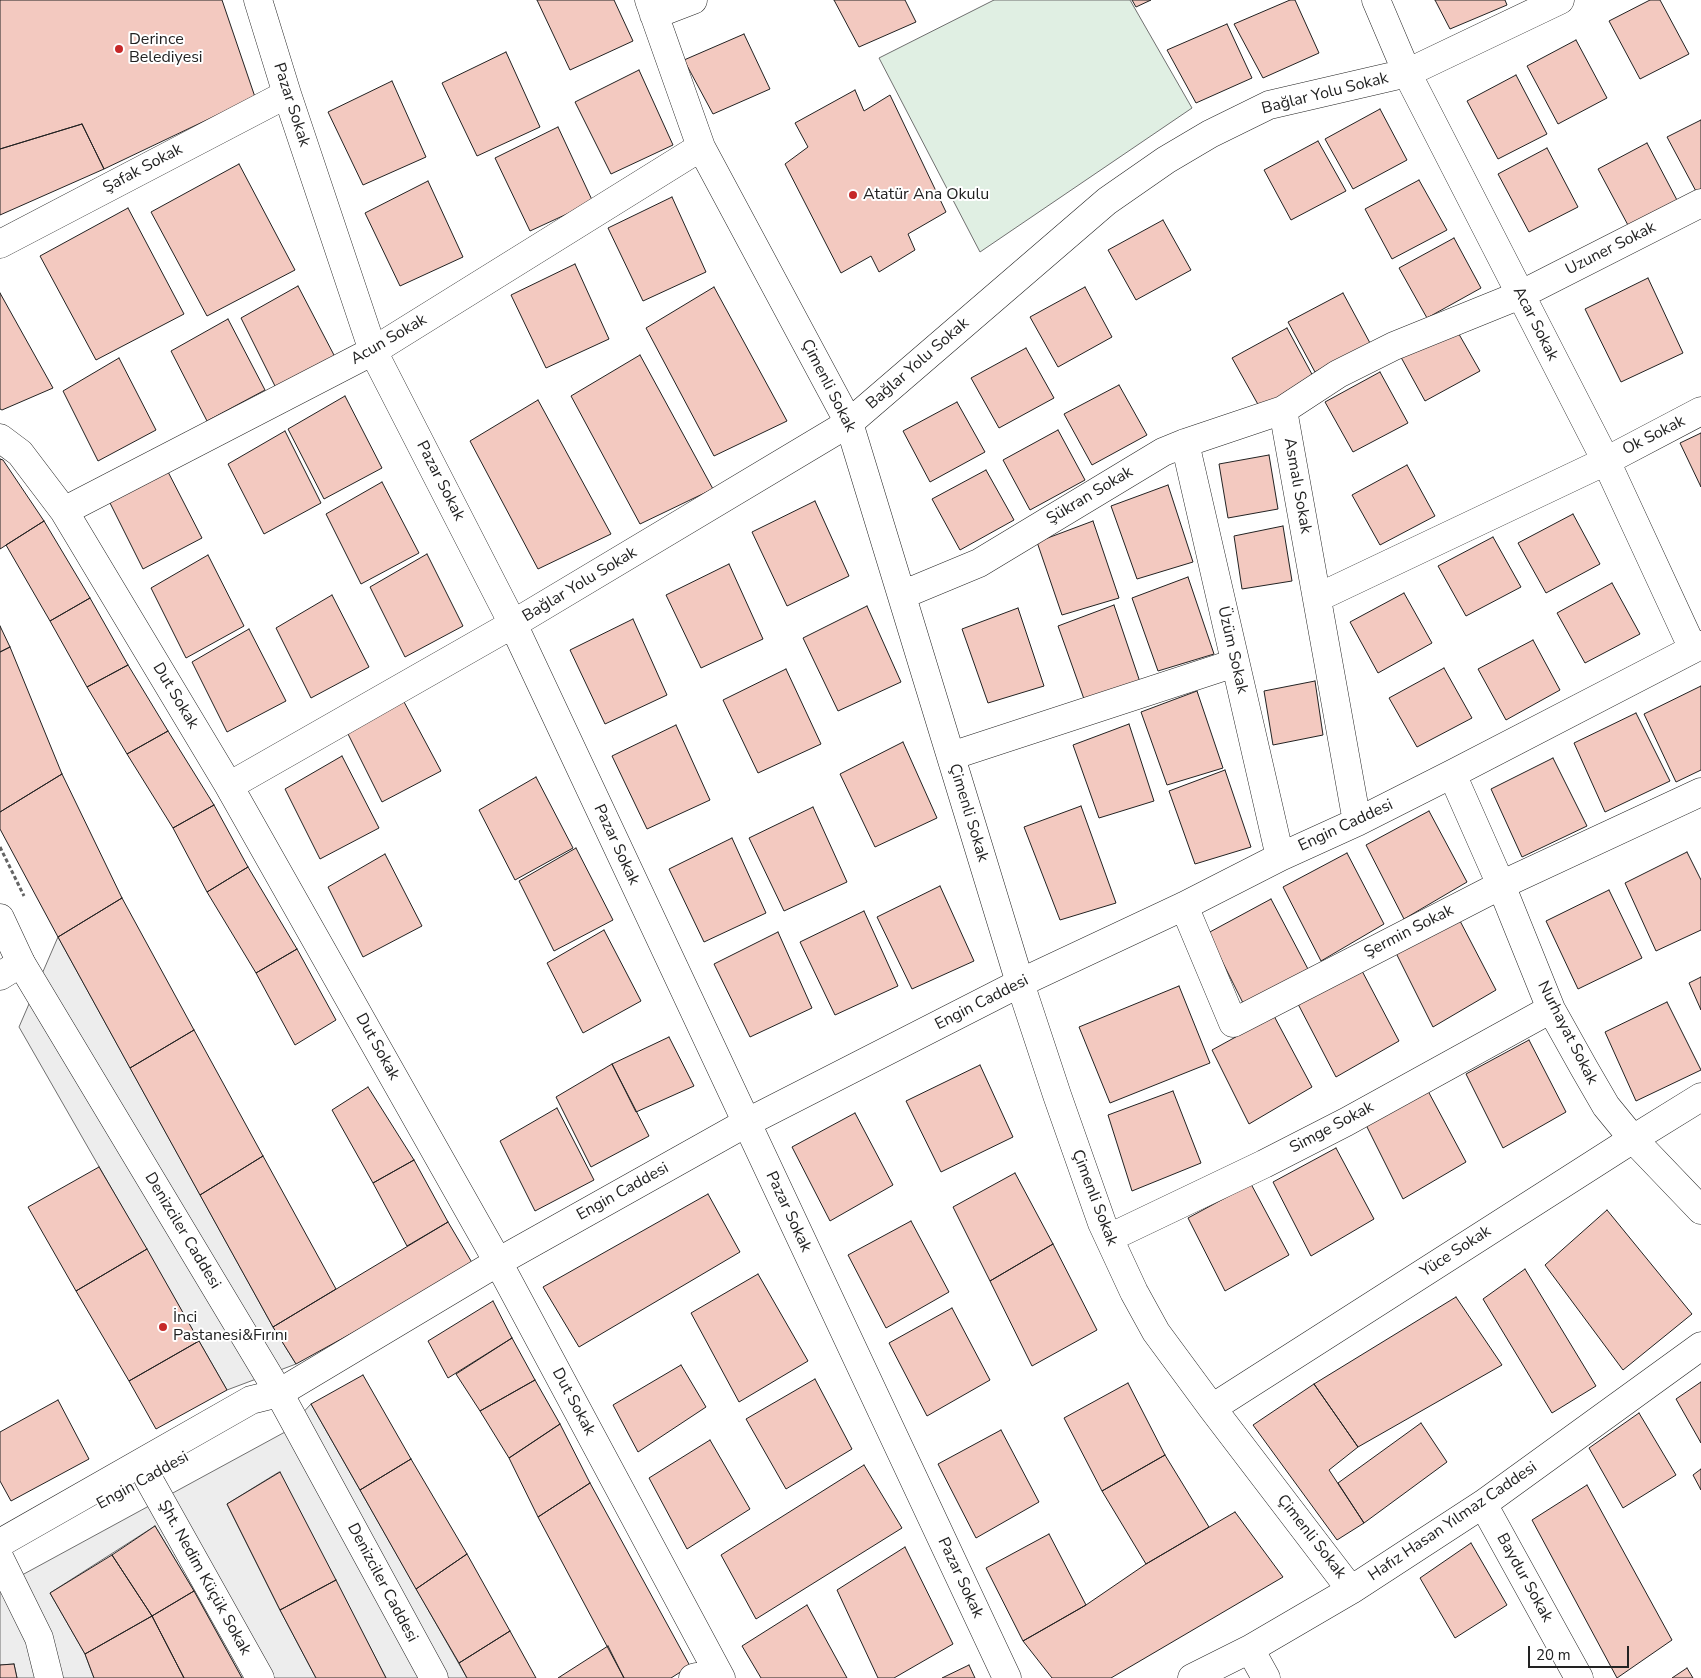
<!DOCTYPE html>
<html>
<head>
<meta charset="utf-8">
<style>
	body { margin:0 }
	#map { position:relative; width:1701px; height:1678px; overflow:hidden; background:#fff; font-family:"Nunito Sans",sans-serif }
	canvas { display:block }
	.scale { position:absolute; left:1528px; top:1646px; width:101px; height:22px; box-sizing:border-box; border:2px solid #222; border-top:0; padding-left:6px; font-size:15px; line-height:18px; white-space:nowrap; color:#222; -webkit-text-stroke:4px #fff; paint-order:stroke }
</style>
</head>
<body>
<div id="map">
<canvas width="1701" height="1678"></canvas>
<div class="scale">20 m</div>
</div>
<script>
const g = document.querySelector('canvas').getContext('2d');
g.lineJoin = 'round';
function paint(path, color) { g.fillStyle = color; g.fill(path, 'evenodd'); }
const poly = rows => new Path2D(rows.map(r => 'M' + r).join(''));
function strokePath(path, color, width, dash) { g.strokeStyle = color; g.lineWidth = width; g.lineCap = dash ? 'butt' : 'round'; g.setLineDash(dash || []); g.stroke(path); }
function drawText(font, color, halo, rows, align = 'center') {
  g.font = font + ' "Nunito Sans",sans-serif'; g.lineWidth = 4; g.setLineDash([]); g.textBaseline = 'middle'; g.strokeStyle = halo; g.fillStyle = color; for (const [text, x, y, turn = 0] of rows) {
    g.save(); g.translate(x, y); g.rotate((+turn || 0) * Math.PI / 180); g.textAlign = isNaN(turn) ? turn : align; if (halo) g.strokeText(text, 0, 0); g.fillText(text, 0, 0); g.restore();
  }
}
const green = poly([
	[994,0,1130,0,1192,108,980,252,879,58,994,0]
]);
paint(green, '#e0efe3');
strokePath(green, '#6f6f6f', 1);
const parking = poly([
	[58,937,273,1327,296,1364,227,1390,19,1027,58,937],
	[311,1404,467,1678,386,1678,279,1472,227,1504,280,1610,316,1678,242,1678,194,1591,155,1526,50,1593,85,1654,94,1678,17,1678,14,1664,0,1665,0,1587,285,1432,311,1404]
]);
paint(parking, '#ededed');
strokePath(parking, '#6f6f6f', 1);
const building = poly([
	[0,0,222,0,255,97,104,169,82,124,0,149,0,0],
	[537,0,614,0,633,41,570,70,537,0],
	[834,0,905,0,916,22,859,47,834,0],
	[1132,0,1151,0,1136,7,1132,0],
	[1290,0,1295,0,1319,53,1263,78,1234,24,1290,0],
	[1435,0,1505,0,1507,5,1450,29,1435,0],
	[1650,0,1660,0,1689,54,1640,79,1609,21,1650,0],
	[1227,24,1252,78,1196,103,1167,50,1227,24],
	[744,34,770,89,713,114,684,60,744,34],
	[1576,40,1607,98,1558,124,1527,66,1576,40],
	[506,52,540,127,477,156,442,83,506,52],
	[639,70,673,145,611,174,575,102,639,70],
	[1516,75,1547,134,1498,159,1467,101,1516,75],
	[392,81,426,157,363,185,328,112,392,81],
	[855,90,864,111,890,95,946,212,908,234,915,250,879,272,871,256,841,273,785,164,808,147,795,123,855,90],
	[1380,109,1407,160,1353,189,1325,139,1380,109],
	[1701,120,1701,194,1698,195,1667,137,1701,120],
	[82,124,104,169,0,215,0,149,82,124],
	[558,127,593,202,530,231,495,158,558,127],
	[1318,141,1346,191,1291,220,1264,170,1318,141],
	[1647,143,1678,202,1629,227,1598,169,1647,143],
	[1547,148,1578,207,1529,232,1498,174,1547,148],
	[239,164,295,270,207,316,151,212,239,164],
	[1419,180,1447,230,1392,259,1365,209,1419,180],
	[428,181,463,257,400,286,365,213,428,181],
	[672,197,706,272,643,301,608,228,672,197],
	[128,208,184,314,96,360,40,256,128,208],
	[1163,220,1191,270,1136,300,1108,250,1163,220],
	[1454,238,1481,288,1427,318,1399,268,1454,238],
	[575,264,609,339,546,368,511,295,575,264],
	[1648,278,1683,353,1621,382,1585,309,1648,278],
	[298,286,335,357,276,388,241,318,298,286],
	[714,287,787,421,714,456,646,328,714,287],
	[1085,287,1112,337,1058,367,1030,317,1085,287],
	[0,293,53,388,2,410,0,409,0,293],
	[1343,293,1370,343,1315,372,1288,322,1343,293],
	[228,319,265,390,207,421,171,351,228,319],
	[1452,322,1480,371,1425,401,1397,350,1452,322],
	[1287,328,1314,378,1260,408,1232,358,1287,328],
	[1026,348,1054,398,999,428,971,378,1026,348],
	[640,355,713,489,640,524,571,396,640,355],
	[119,358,156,430,98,461,63,391,119,358],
	[1380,372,1408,423,1353,452,1325,402,1380,372],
	[1119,385,1147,435,1092,465,1064,414,1119,385],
	[345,396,382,468,324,499,288,429,345,396],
	[538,400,611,534,538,569,470,441,538,400],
	[957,402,985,452,930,482,903,431,957,402],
	[1058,430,1085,480,1030,510,1003,460,1058,430],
	[285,431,321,503,264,534,228,464,285,431],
	[1701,433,1701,487,1680,443,1701,433],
	[1269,455,1278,509,1228,518,1219,464,1269,455],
	[0,459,3,460,44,521,0,549,0,459],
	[1407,465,1435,516,1380,545,1352,495,1407,465],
	[165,466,202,538,143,569,108,499,165,466],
	[986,470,1014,520,960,550,932,499,986,470],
	[382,482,419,553,361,584,326,514,382,482],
	[1168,485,1193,562,1137,579,1111,506,1168,485],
	[815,501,849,576,787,606,752,532,815,501],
	[1573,514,1600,564,1546,593,1518,543,1573,514],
	[44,521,90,598,50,621,6,545,44,521],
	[1093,521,1119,598,1062,615,1037,542,1093,521],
	[1283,526,1292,581,1242,589,1234,536,1283,526],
	[1493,537,1521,587,1466,616,1438,566,1493,537],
	[427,554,463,626,405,657,370,587,427,554],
	[208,555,244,626,186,658,151,588,208,555],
	[729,564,763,639,701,668,666,595,729,564],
	[1188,577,1214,654,1158,671,1132,598,1188,577],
	[1612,583,1640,634,1585,663,1557,613,1612,583],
	[1404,593,1432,643,1378,673,1350,622,1404,593],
	[332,595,369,667,311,698,276,628,332,595],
	[90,598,128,665,87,687,50,621,90,598],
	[1114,605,1140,682,1084,699,1058,626,1114,605],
	[867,606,901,682,838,711,803,638,867,606],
	[1018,608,1044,686,988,703,962,629,1018,608],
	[633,619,667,695,605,724,570,650,633,619],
	[0,626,10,647,0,652,0,626],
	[249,629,286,701,227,732,192,662,249,629],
	[1533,640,1560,690,1506,720,1478,669,1533,640],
	[10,647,62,774,0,812,0,652,10,647],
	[128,665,168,731,127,754,87,687,128,665],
	[1444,668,1472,718,1417,747,1389,698,1444,668],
	[786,669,821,744,758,773,723,700,786,669],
	[1315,681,1323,735,1273,745,1264,691,1315,681],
	[1701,686,1701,770,1676,782,1644,714,1701,686],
	[1197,691,1223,768,1167,785,1141,712,1197,691],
	[403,700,441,771,382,802,347,732,403,700],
	[1636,713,1670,781,1605,812,1574,743,1636,713],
	[1129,724,1154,801,1099,818,1073,745,1129,724],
	[676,725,710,800,647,829,612,756,676,725],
	[168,731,214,805,173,828,127,754,168,731],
	[903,742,937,818,875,847,840,774,903,742],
	[342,756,379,828,320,859,285,789,342,756],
	[1553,758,1587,826,1522,857,1491,789,1553,758],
	[1225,770,1251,847,1195,864,1169,791,1225,770],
	[62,774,122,898,58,937,0,829,0,812,62,774],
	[536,777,573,848,515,880,479,810,536,777],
	[214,805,248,867,207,892,173,828,214,805],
	[1081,806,1116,903,1060,920,1024,827,1081,806],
	[813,807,847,882,784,911,749,838,813,807],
	[1429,811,1467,882,1404,919,1366,845,1429,811],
	[732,838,766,913,704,942,669,869,732,838],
	[576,848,613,920,554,951,519,881,576,848],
	[1687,852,1701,880,1701,930,1656,951,1625,883,1687,852],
	[1347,853,1384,924,1321,961,1283,887,1347,853],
	[385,854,422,926,363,957,328,887,385,854],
	[248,867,297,949,256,973,207,892,248,867],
	[940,886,974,961,912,989,877,917,940,886],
	[1609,890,1642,958,1578,989,1546,921,1609,890],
	[122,898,194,1030,130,1068,58,937,122,898],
	[1271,899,1309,971,1245,1007,1208,933,1271,899],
	[864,911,898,986,835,1015,800,942,864,911],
	[1459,919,1496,990,1433,1027,1396,953,1459,919],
	[604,930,641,1001,583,1033,547,963,604,930],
	[778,932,812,1008,750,1037,714,964,778,932],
	[297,949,336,1020,295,1045,256,973,297,949],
	[1361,969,1399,1041,1336,1077,1298,1004,1361,969],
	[1701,977,1701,1010,1689,983,1701,977],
	[1179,986,1210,1063,1110,1103,1079,1027,1179,986],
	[1667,1002,1701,1070,1636,1101,1605,1032,1667,1002],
	[1274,1016,1312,1087,1249,1124,1212,1050,1274,1016],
	[194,1030,263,1156,200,1195,130,1068,194,1030],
	[669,1037,694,1086,636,1112,612,1064,669,1037],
	[1529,1040,1566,1112,1503,1148,1466,1074,1529,1040],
	[612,1064,649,1136,591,1167,556,1097,612,1064],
	[980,1065,1013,1137,941,1172,906,1101,980,1065],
	[368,1087,414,1160,373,1183,332,1110,368,1087],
	[1173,1091,1201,1163,1132,1191,1108,1115,1173,1091],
	[1428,1091,1466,1162,1403,1199,1366,1125,1428,1091],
	[557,1108,594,1180,535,1211,500,1141,557,1108],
	[855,1113,893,1185,830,1221,792,1147,855,1113],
	[1336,1148,1374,1219,1311,1256,1273,1182,1336,1148],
	[263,1156,336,1289,273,1327,200,1195,263,1156],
	[414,1160,448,1222,407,1246,373,1183,414,1160],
	[99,1167,147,1249,76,1291,28,1207,99,1167],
	[1015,1173,1053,1244,990,1281,953,1207,1015,1173],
	[1251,1184,1289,1255,1225,1291,1188,1218,1251,1184],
	[708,1194,740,1252,579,1347,543,1287,708,1194],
	[1607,1210,1692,1314,1623,1370,1545,1265,1607,1210],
	[911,1221,949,1292,886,1328,848,1255,911,1221],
	[448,1222,474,1266,296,1364,273,1327,448,1222],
	[1053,1244,1097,1330,1032,1366,990,1281,1053,1244],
	[147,1249,199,1341,129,1381,76,1291,147,1249],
	[1525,1269,1596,1386,1552,1413,1483,1299,1525,1269],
	[758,1274,808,1361,739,1402,691,1313,758,1274],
	[1456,1297,1502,1365,1358,1447,1314,1384,1456,1297],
	[493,1301,512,1338,448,1378,428,1341,493,1301],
	[952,1308,990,1380,927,1416,889,1343,952,1308],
	[512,1338,535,1380,480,1411,456,1374,512,1338],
	[199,1341,227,1390,156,1429,129,1381,199,1341],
	[681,1365,706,1407,638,1452,613,1405,681,1365],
	[363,1375,411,1459,360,1490,311,1404,363,1375],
	[815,1379,852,1449,786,1489,746,1419,815,1379],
	[535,1380,560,1424,509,1458,480,1411,535,1380],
	[1701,1382,1701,1443,1676,1399,1701,1382],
	[1128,1383,1165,1455,1102,1491,1064,1418,1128,1383],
	[1314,1384,1358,1447,1329,1470,1364,1523,1337,1540,1253,1425,1314,1384],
	[58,1400,89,1459,11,1501,0,1481,0,1432,58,1400],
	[1639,1413,1676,1475,1623,1508,1589,1448,1639,1413],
	[1421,1423,1447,1462,1364,1523,1338,1483,1421,1423],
	[560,1424,590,1483,538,1517,509,1458,560,1424],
	[1001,1430,1039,1502,976,1538,938,1464,1001,1430],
	[710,1440,750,1509,687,1549,649,1478,710,1440],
	[1165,1455,1209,1527,1146,1564,1102,1491,1165,1455],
	[411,1459,467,1554,416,1589,360,1490,411,1459],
	[864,1465,902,1528,756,1619,721,1555,864,1465],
	[1701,1469,1701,1490,1693,1475,1701,1469],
	[280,1472,336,1580,280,1610,227,1504,280,1472],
	[590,1483,690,1666,671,1678,624,1678,538,1517,590,1483],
	[1587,1485,1672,1640,1617,1678,1532,1520,1587,1485],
	[1235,1512,1283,1577,1111,1678,1052,1678,1023,1641,1086,1605,1146,1564,1235,1512],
	[155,1526,194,1591,152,1616,112,1555,155,1526],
	[1049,1534,1086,1605,1023,1641,986,1568,1049,1534],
	[1471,1543,1507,1605,1455,1638,1420,1578,1471,1543],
	[905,1547,953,1644,894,1678,878,1678,837,1590,905,1547],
	[467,1554,510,1631,459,1663,416,1589,467,1554],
	[112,1555,152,1616,85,1654,50,1593,112,1555],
	[336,1580,386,1678,316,1678,280,1610,336,1580],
	[194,1591,242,1678,184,1678,152,1616,194,1591],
	[807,1605,847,1678,761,1678,742,1646,807,1605],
	[152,1616,184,1678,94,1678,85,1654,152,1616],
	[510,1631,536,1678,467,1678,459,1663,510,1631],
	[608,1646,624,1678,558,1678,608,1646],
	[14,1664,17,1678,0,1678,0,1665,14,1664],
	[969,1665,975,1678,942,1678,969,1665],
	[1687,1668,1693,1678,1672,1678,1687,1668]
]);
paint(building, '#f3c9c0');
strokePath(building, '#222', 1);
const minor = poly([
	[258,0,287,94,373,351,513,624,1007,1678],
	[649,0,701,147,849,423,1020,983,1057,1095,1102,1223,1134,1292,1156,1332,1212,1408,1351,1590],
	[1376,0,1407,73,1606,461,1693,649],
	[654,15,693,0],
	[0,244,287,94],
	[0,438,20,453,64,511,229,786,498,1262,721,1678],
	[1185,443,1280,857],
	[64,511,373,351,701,147],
	[902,595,979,563,1163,452,1185,443,1283,410],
	[1317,598,1606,461,1701,411],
	[951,756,1235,663],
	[1452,774,1501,885,1551,1009,1584,1068,1606,1106,1633,1139,1701,1210],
	[229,786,513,624,849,423,1107,201,1166,160,1210,134,1269,105,1407,73,1560,0],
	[1357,822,1283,410,1338,374,1394,346,1520,295,1701,203],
	[1184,906,1233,1023,1501,885,1701,792],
	[0,976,21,963],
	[1109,1238,1264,1164,1346,1122,1551,1009],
	[1212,1408,1633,1139,1701,1097],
	[148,1478,260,1678],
	[1483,1504,1579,1678],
	[0,1543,251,1400,279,1393,498,1262,746,1123,1020,983,1184,906,1280,857,1357,822,1452,774,1701,645],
	[0,1559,39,1638,49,1678],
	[1250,1649,1266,1678],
	[693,1678,696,1677,713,1678],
	[1192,1678,1250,1649,1351,1590,1483,1504,1701,1346]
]);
const major = poly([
	[0,918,21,963,279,1393,434,1678]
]);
strokePath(minor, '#222', 29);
strokePath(major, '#222', 29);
strokePath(poly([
	[0,847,24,896]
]), '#646464', 3, [4, 2.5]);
strokePath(minor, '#fff', 28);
strokePath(major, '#fff', 28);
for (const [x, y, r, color] of [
	[119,49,5,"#c62828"],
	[853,195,5,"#c62828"],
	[163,1327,5,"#c62828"]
]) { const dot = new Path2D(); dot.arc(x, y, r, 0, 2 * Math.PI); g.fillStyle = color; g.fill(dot); strokePath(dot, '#fff', 2); }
drawText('16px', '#222', '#fff', [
	["Derince",129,40],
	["Belediyesi",129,58],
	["Atatür Ana Okulu",863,195],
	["İnci",173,1318],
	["Pastanesi&Fırını",173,1336]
], 'left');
drawText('16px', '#222', '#fff', [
	["Bağlar Yolu Sokak",1325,94,-14],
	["Pazar Sokak",291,105,72],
	["Şafak Sokak",143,169,-28],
	["Uzuner Sokak",1611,249,-27],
	["Acar Sokak",1535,324,63],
	["Acun Sokak",389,340,-30],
	["Bağlar Yolu Sokak",918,364,-41],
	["Çimenli Sokak",828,386,63],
	["Ok Sokak",1654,436,-27],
	["Pazar Sokak",440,481,63],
	["Asmalı Sokak",1297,486,80],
	["Şükran Sokak",1090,496,-31],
	["Bağlar Yolu Sokak",580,585,-31],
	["Üzüm Sokak",1232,650,77],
	["Dut Sokak",175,696,59],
	["Çimenli Sokak",968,813,73],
	["Engin Caddesi",1346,826,-25],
	["Pazar Sokak",616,845,65],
	["Şermin Sokak",1409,932,-27],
	["Engin Caddesi",982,1003,-27],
	["Nurhayat Sokak",1567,1033,63],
	["Dut Sokak",377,1047,61],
	["Simge Sokak",1332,1128,-28],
	["Engin Caddesi",623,1192,-29],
	["Çimenli Sokak",1094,1198,69],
	["Pazar Sokak",788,1212,65],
	["Denizciler Caddesi",182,1231,59],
	["Yüce Sokak",1456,1252,-33],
	["Dut Sokak",573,1402,62],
	["Engin Caddesi",143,1481,-29],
	["Hafız Hasan Yılmaz Caddesi",1453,1522,-34],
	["Çimenli Sokak",1311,1537,52],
	["Şht. Nedim Küçük Sokak",204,1578,61],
	["Pazar Sokak",960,1578,65],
	["Baydur Sokak",1524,1578,61],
	["Denizciler Caddesi",382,1583,62]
]);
</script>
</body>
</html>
